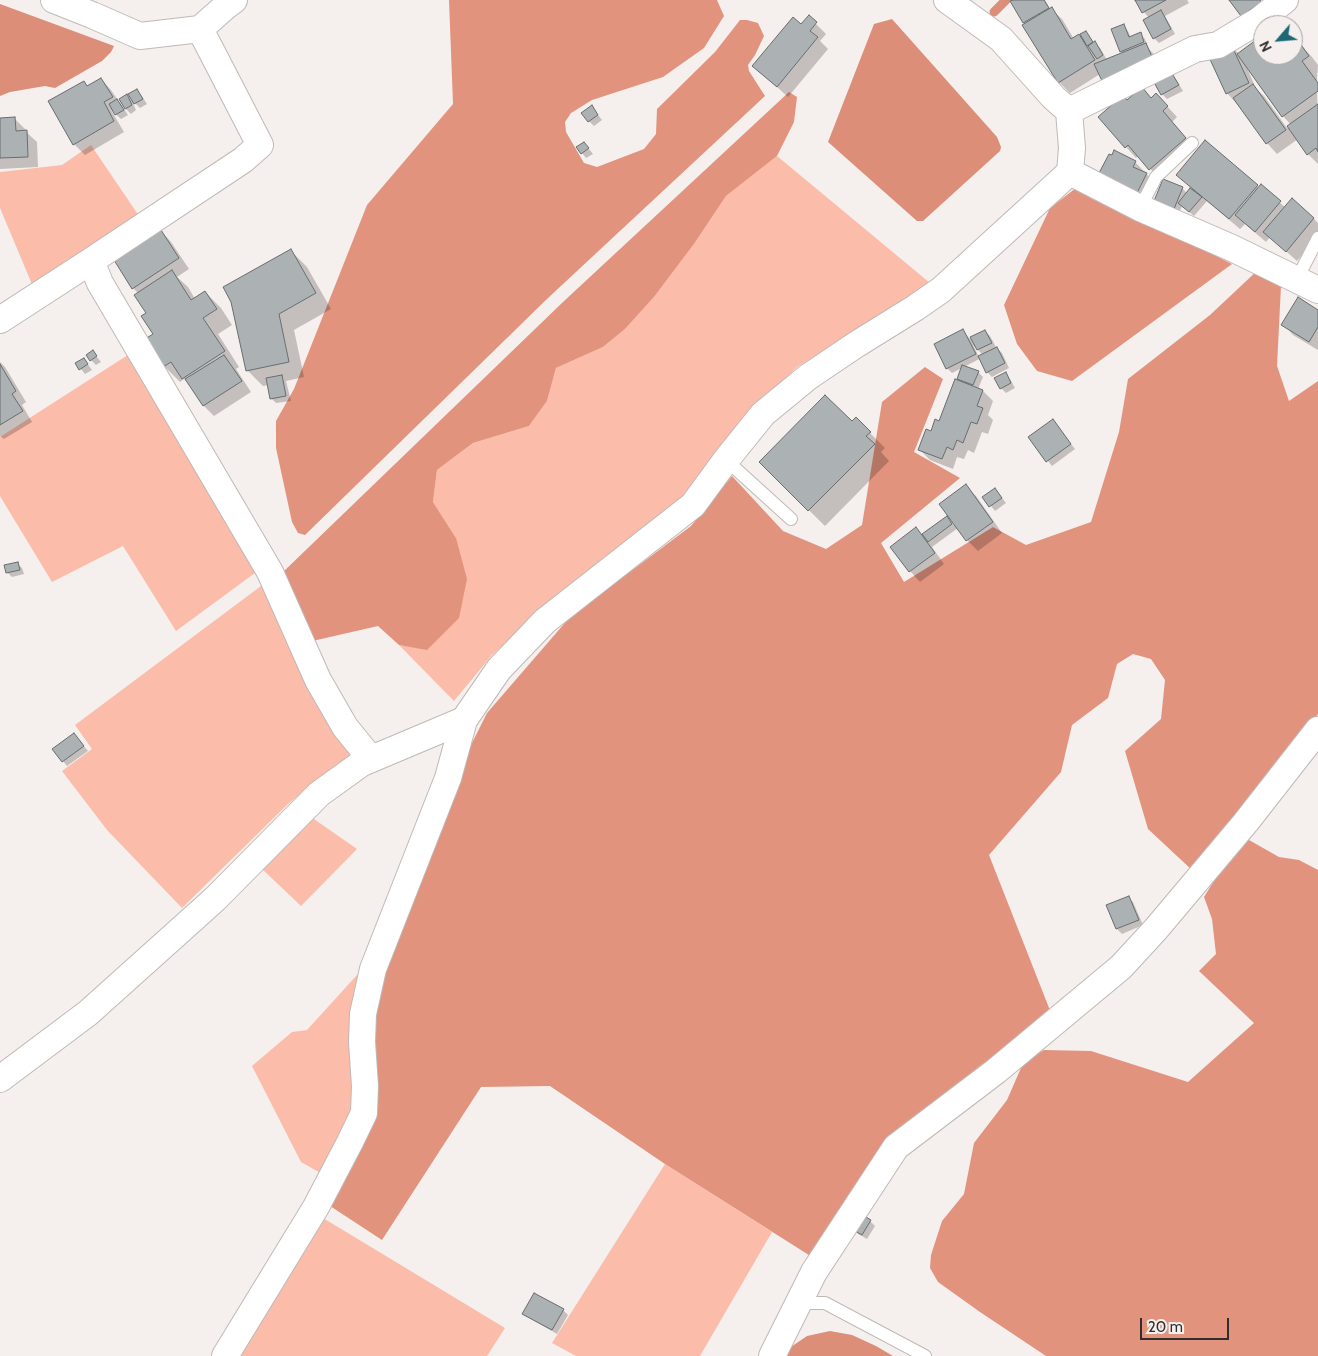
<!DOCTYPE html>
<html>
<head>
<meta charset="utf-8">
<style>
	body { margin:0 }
	#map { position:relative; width:1318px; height:1356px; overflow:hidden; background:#f5efed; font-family:Cabin,sans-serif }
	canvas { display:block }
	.north { position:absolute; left:1253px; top:15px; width:50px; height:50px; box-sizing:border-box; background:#f5efed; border:1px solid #a6a2a0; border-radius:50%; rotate:243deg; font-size:14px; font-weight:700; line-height:20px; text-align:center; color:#302e2d }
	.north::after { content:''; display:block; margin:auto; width:18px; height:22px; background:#1e6874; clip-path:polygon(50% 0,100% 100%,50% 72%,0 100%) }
	.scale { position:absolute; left:1140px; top:1318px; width:89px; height:22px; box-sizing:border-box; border:2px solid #302e2d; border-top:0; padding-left:6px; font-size:15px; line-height:18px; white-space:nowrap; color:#302e2d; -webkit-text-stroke:4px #f5efed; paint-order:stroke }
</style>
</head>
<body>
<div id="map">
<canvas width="1318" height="1356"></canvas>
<div class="north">N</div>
<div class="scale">20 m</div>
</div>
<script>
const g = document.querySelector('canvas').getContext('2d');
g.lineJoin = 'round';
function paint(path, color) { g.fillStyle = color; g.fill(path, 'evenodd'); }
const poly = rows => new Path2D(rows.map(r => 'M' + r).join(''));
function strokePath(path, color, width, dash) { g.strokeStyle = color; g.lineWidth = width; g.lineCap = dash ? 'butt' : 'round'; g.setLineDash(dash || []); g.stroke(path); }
paint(poly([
	[91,145,141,219,34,289,0,208,0,172,62,165],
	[777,156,930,283,864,327,797,367,751,411,682,497,538,613,492,655,454,701,399,645,427,649,456,538,433,502,437,470,473,443,529,426,547,401,556,368,603,347,625,329,654,297,694,244,726,196],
	[131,353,259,570,176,631,123,546,52,582,0,496,0,437],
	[265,583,356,751,316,781,288,804,182,908,107,830,62,771,92,749,75,725],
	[311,817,357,849,301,906,260,867],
	[357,975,361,984,358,1094,324,1175,301,1162,252,1066,292,1032,307,1030],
	[665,1164,772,1232,700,1356,576,1356,552,1343],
	[323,1218,505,1328,487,1356,235,1356]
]), '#fbbca9');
paint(poly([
	[449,0,717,0,724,16,704,48,663,77,592,100,571,113,565,122,566,132,584,163,597,167,644,149,656,134,657,109,715,52,740,20,747,20,758,23,764,36,755,55,748,65,749,71,765,96,548,298,305,535,298,533,292,522,276,448,276,421,294,389,367,205,453,104],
	[789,92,797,97,794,122,777,156,726,196,694,244,654,297,625,329,603,347,556,368,547,401,529,426,473,443,437,470,433,502,456,538,467,579,459,618,427,650,399,645,378,626,308,642,282,573,563,302],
	[1076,188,1092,199,1135,215,1232,264,1072,381,1037,371,1017,344,1004,305,1050,208],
	[1259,269,1281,286,1277,366,1289,401,1318,381,1318,714,1283,760,1192,870,1148,829,1125,751,1161,719,1165,680,1151,659,1133,654,1117,664,1108,698,1072,725,1061,772,989,855,1051,1013,955,1092,812,1257,665,1164,550,1086,481,1087,382,1240,327,1204,345,1169,375,993,467,753,487,713,570,617,691,526,732,476,783,531,826,549,862,525,882,402,925,367,943,379,914,452,960,478,881,543,904,582,993,527,1026,545,1091,522,1119,432,1128,379,1210,315],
	[1249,840,1279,857,1299,860,1318,870,1318,1356,1046,1356,980,1312,938,1282,930,1268,931,1255,942,1221,964,1194,974,1143,1007,1100,1024,1061,1044,1050,1091,1051,1188,1082,1254,1023,1199,971,1216,954,1212,919,1204,897,1235,847]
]), '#e2937d');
paint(poly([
	[0,4,114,46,111,52,102,61,55,88,45,86,10,92,0,96],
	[892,19,997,137,1001,147,1000,151,923,221,917,221,828,142,874,24],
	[830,1331,852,1335,876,1346,893,1356,785,1356,788,1349,807,1336]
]), '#dc8e78');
paint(poly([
	[1015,0,1045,0,1050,9,1051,9,1062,19,1074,39,1079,36,1084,40,1086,33,1094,43,1100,48,1107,60,1124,54,1121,51,1123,26,1128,31,1131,38,1140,34,1145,39,1148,48,1172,73,1183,91,1167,99,1162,94,1153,77,1100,74,1070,93,1059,82,1024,22],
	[1134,0,1187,0,1189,3,1165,16,1175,34,1159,43,1154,38,1149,18],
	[809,17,826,34,820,41,828,49,788,97,754,66,801,25],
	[1293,37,1312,57,1318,65,1317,77,1318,164,1308,154,1298,139,1277,154,1267,143,1237,104,1227,93,1231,46,1239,54,1263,41,1263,55,1293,55],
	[1249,69,1283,116,1291,125,1287,128,1264,96,1256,89,1248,70],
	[101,79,111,90,128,115,121,119,111,110,124,132,85,155,74,144,84,82,88,87],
	[1141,88,1152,99,1166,105,1177,117,1172,122,1196,149,1161,180,1138,156,1136,158,1126,147,1127,101],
	[136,90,141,95,147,104,140,108,134,102],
	[127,96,132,101,136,110,131,114,125,108],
	[592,107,602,120,594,126,589,121],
	[14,118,25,129,25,131,37,142,38,167,0,169,0,119],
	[1205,142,1259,188,1261,186,1286,208,1314,219,1318,223,1318,236,1297,261,1270,237,1266,242,1245,224,1240,229,1207,201,1194,216,1182,206,1179,213,1160,206,1182,188,1187,193,1192,188,1178,175],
	[584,143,593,154,586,158,582,153],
	[1135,162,1157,185,1148,202,1111,184],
	[161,231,171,242,189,269,177,277,188,287,195,299,205,292,221,308,232,325,218,334,239,367,236,369,251,392,214,416,204,406,192,387,184,379,180,382,164,366,148,313,138,293,133,288],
	[291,251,307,267,331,309,294,330,304,377,286,381,291,401,276,403,271,398,269,385,263,386,247,370],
	[1318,311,1318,350,1293,335,1283,324],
	[963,331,970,339,985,331,990,336,996,347,1002,353,1009,368,992,377,987,372,981,358,964,367,978,372,983,377,978,389,983,391,993,401,988,415,993,420,988,434,982,432,974,453,968,450,964,459,957,457,953,469,930,460,920,450,939,423,963,384,958,379,962,368,952,373,947,368],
	[973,345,983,355,979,357],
	[93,352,101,362,96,365,91,360],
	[84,359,92,370,85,374,77,364],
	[0,362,5,367,26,402,22,405,32,422,4,439,0,436],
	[1005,374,1010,379,1015,388,1006,393,1001,388],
	[1053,421,1075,449,1052,466,1030,438],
	[852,423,870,433,885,448,881,452,889,461,825,526,760,462],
	[965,486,976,496,1002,533,978,551,967,540,958,528,932,547,944,564,920,582,910,571,916,529,922,536,947,518,956,527,957,526],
	[999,494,1006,503,995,511,984,497],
	[17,563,22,568,24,574,12,577,7,572],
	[74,734,88,751,67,766,63,761],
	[1128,897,1133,902,1143,925,1122,934,1117,929,1107,906],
	[870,1221,875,1226,867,1239,858,1234,853,1229],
	[563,1310,568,1315,557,1334,529,1318,524,1313]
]), '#0003');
strokePath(poly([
	[994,12,1006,0]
]), '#dc8e78', 9);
const building = poly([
	[1013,0,1044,0,1049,8,1023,23,1010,1,1013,0],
	[1135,0,1166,0,1142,13,1135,0],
	[1229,0,1260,0,1261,2,1241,16,1229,0],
	[1052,7,1071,39,1079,34,1095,60,1058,83,1022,25,1052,7],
	[1161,10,1171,29,1153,39,1143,20,1161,10],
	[809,15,817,22,810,31,818,37,777,87,752,66,793,17,801,24,809,15],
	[1124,24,1129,37,1141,32,1144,42,1120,52,1111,29,1124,24],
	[1086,31,1093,42,1087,46,1080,34,1086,31],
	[1293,39,1294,41,1297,39,1309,56,1302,61,1318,83,1318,91,1282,117,1237,54,1256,40,1258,43,1263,40,1263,55,1293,55,1293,39],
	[1095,41,1103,55,1097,59,1088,46,1095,41],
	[1146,43,1153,59,1103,83,1094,64,1146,43],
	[1231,44,1249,83,1226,94,1208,55,1231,44],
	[1168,67,1179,85,1161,95,1151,77,1168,67],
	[101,78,113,97,104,102,114,121,73,145,48,101,84,81,87,86,101,78],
	[1253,84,1286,130,1266,144,1233,98,1253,84],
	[1142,87,1151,98,1156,93,1168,106,1163,111,1186,138,1149,170,1128,145,1125,148,1098,117,1123,95,1127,100,1142,87],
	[137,89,143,99,134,104,128,94,137,89],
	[127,94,132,105,125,109,119,99,127,94],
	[117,99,124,110,115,115,109,104,117,99],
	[1318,104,1318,152,1316,148,1307,155,1287,126,1318,104],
	[592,105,598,115,588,122,581,113,592,105],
	[15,117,16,131,27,130,28,157,0,158,0,118,15,117],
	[1205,140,1258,185,1229,219,1176,175,1205,140],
	[584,142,589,148,581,154,576,147,584,142],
	[1114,150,1136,161,1133,167,1147,173,1137,193,1099,173,1109,154,1112,155,1114,150],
	[1163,179,1183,187,1174,209,1154,201,1163,179],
	[1261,184,1281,201,1255,232,1235,215,1261,184],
	[1190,188,1202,197,1189,212,1178,203,1190,188],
	[1292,198,1314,218,1286,252,1263,232,1292,198],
	[161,230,179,258,132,289,114,260,161,230],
	[291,249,316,293,279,314,289,362,246,371,231,302,223,287,291,249],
	[172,270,191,300,205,291,217,309,203,318,225,351,182,379,171,362,163,367,145,339,153,334,141,316,146,313,134,295,172,270],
	[1298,297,1318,310,1318,327,1309,342,1281,325,1298,297],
	[963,329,976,354,946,369,934,344,963,329],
	[985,330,992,343,977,350,970,337,985,330],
	[997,347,1005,363,986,373,978,356,997,347],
	[93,350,97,356,90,361,86,355,93,350],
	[224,355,242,381,203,406,185,379,224,355],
	[84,358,88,364,79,370,75,363,84,358],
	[0,364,16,391,12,394,23,411,0,425,0,364],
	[962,365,979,371,973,385,957,379,962,365],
	[1006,372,1011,383,1000,389,994,378,1006,372],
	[282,375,286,396,270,399,266,378,282,375],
	[955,379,983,390,977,406,983,408,977,424,971,422,963,443,957,440,953,450,947,447,942,459,918,450,926,429,931,431,935,419,939,421,955,379],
	[825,395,852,421,856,417,871,432,866,436,875,444,808,511,759,462,825,395],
	[1053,419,1071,444,1046,462,1028,437,1053,419],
	[966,484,993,522,966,541,939,504,966,484],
	[995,488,1002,498,989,507,982,497,995,488],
	[947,516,952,524,928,542,922,534,947,516],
	[916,527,935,553,909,572,890,547,916,527],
	[18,562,20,570,6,573,4,565,18,562],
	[74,733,84,746,62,762,52,749,74,733],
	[1129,896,1139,920,1116,929,1106,905,1129,896],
	[861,1214,871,1220,862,1235,852,1229,861,1214],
	[534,1293,564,1309,552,1330,522,1314,534,1293]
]);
paint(building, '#acb2b4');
strokePath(building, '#676d6e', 1);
const lane = poly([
	[1140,208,1156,177,1192,143],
	[1297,279,1318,238],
	[726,460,791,519],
	[799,1303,825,1303,925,1356]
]);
const street = poly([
	[54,0,92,15,140,36,200,29,226,6,234,0],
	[1069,111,1195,49,1218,45,1258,21,1285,0],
	[1070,172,1140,208,1232,248,1318,290],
	[91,261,100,283,270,572,318,680,345,727,371,759],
	[0,320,91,261,243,160,260,145,200,29],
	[0,1079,88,1013,215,899,319,794,362,763,464,720],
	[225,1356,316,1207,350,1142,364,1113,365,1086,362,1042,363,1014,373,969,448,778,464,720,499,669,545,621,693,505,726,460,763,414,808,377,857,344,915,308,941,290,1070,172,1072,148,1069,111,1054,98,1001,39,947,0],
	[772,1356,814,1272,896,1147,996,1071,1121,967,1156,929,1246,822,1318,730]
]);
strokePath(lane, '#bfb9b7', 14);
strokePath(street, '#bfb9b7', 28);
strokePath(lane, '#fff', 12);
strokePath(street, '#fff', 26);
</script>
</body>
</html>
